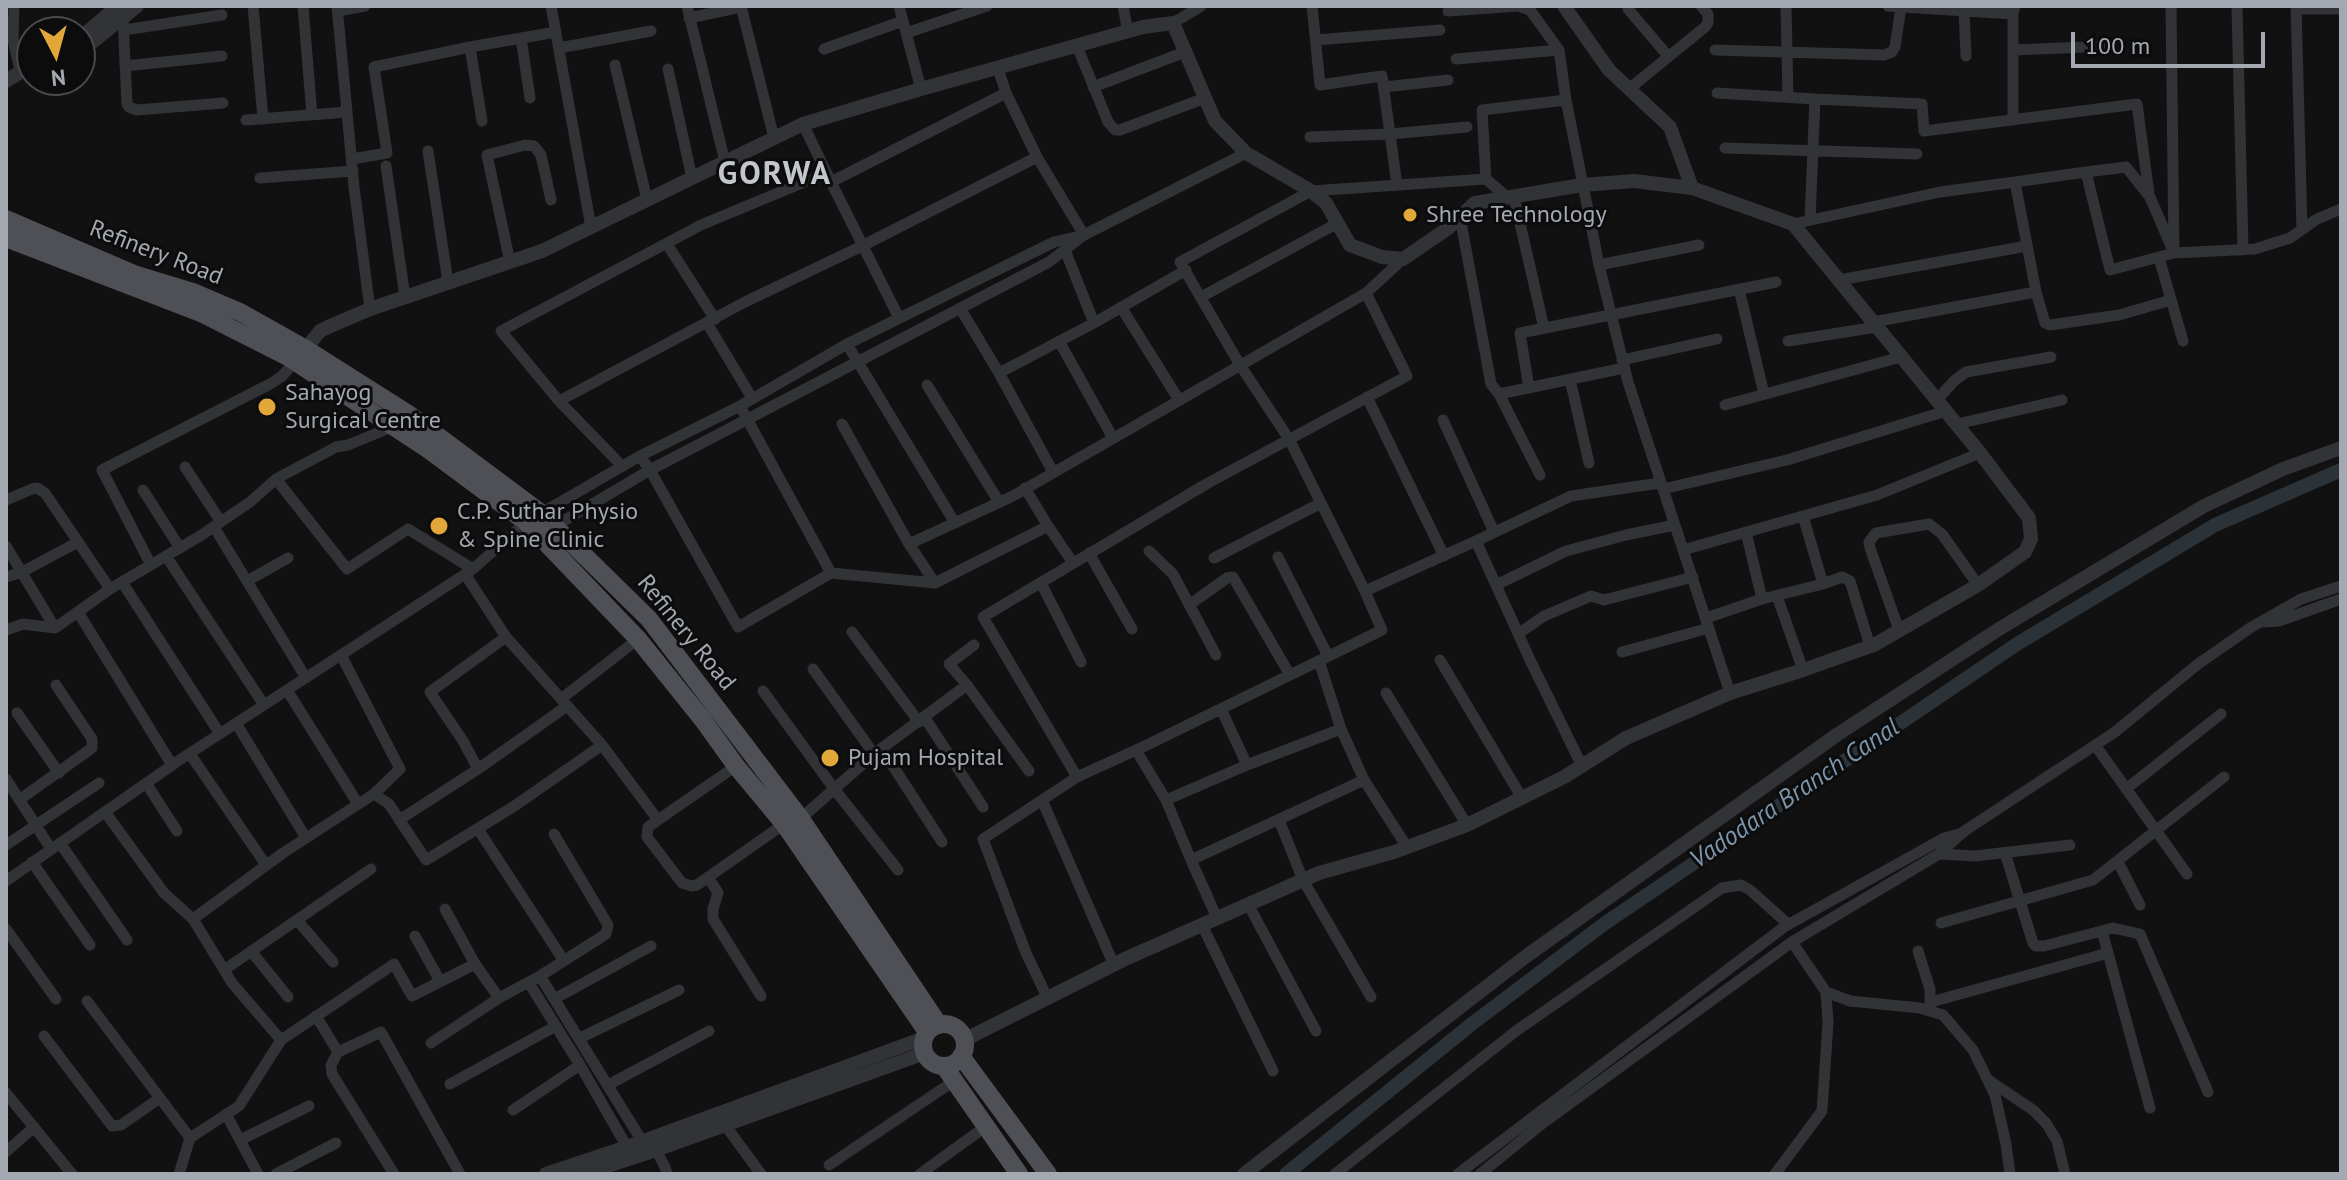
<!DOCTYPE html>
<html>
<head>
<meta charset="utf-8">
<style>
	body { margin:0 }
	#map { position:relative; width:2347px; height:1180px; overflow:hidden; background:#111112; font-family:"PT Sans",sans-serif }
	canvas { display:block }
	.frame { position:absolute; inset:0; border:8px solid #a3a8b1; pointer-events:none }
	.north { position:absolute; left:16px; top:16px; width:80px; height:80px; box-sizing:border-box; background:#0c0c0d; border:2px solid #484a4f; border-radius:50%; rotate:174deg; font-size:22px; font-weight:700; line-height:32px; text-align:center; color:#a3a8b1 }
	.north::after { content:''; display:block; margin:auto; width:28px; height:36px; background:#e1a739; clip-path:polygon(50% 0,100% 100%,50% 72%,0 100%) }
	.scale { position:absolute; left:2071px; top:32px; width:194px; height:36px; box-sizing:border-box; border:4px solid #a3a8b1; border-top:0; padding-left:10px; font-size:24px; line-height:28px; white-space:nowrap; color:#a3a8b1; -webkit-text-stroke:6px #0c0c0d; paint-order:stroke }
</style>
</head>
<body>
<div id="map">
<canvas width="2347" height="1180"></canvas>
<div class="frame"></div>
<div class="north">N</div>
<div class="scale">100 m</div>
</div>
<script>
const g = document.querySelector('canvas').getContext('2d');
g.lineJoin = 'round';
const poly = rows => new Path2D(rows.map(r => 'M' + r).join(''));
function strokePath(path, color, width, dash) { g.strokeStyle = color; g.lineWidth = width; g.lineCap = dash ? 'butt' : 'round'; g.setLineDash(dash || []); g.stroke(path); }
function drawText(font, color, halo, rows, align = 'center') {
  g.font = font + ' "PT Sans",sans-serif'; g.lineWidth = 6; g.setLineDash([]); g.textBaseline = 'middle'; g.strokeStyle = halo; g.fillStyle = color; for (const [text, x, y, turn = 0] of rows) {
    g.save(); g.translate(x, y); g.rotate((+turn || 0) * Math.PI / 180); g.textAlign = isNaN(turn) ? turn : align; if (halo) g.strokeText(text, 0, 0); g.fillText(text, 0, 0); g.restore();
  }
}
strokePath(poly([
	[1286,1174,1473,1023,1604,924,2017,644,2215,525,2341,470]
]), '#2b3339', 14);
strokePath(poly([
	[14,6,13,39,20,71],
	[253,6,263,119],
	[303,6,312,115],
	[337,6,354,187,370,309],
	[551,6,591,227],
	[687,6,725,162],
	[741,6,774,138],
	[899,6,921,89],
	[1123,6,1128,32],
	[1312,6,1320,85,1382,76,1397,185],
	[1786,6,1788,97],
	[1888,6,2013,14,2015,6],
	[2171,6,2174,253,2255,249,2290,238,2317,219,2341,209],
	[2237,6,2243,250],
	[2296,6,2302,229],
	[1628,9,1668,56],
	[2296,9,2341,9],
	[1964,10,1966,56],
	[338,11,365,6],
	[1448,11,1518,6,1530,10,1559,50,1566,100],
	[2013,14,2013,120],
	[689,18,741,7],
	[123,19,127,104,129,107,137,110,223,103],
	[1173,23,1201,6],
	[124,30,222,15],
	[906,33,987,6],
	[521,38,530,98],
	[1316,40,1440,30],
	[1077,46,1108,122,1115,130,1120,130,1205,98],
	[470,47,482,121],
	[559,48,651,31],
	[824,49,903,21],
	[1715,50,1884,55,1892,52,1895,47,1901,7],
	[2013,50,2110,46],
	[1456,59,1559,50],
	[615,65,647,200],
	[125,66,222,56],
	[668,69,692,178],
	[998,69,1006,93,1037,157,1084,235],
	[1093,87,1185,52],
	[1384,87,1448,80],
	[1629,89,1705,27,1708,23,1708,14,1701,6],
	[1717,93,1815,99,1810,220],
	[1815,99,1922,104,1924,131,2137,104,2149,194],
	[246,120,347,112],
	[803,124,829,178],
	[1310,137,1390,134,1467,127],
	[1725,148,1917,154],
	[428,151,448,282],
	[352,159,387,153,374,67,470,47,556,32],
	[386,166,405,297],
	[260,178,353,171],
	[1486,179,1482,110,1566,100,1599,265,1628,382,1730,693],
	[1514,197,1544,328],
	[1460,217,1491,384,1499,394,1624,368],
	[1793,224,1940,192,2015,182,2086,172,2126,167,2150,197,2174,253,2110,270,2086,172],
	[667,244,715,319],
	[1065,250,1094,323],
	[2159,258,2183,341],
	[510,262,487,155,525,145,534,146,541,155,551,200],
	[1599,265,1699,245],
	[1839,280,2027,246],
	[1739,289,1764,394],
	[2036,292,2045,323,2050,325,2119,315,2171,300],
	[1201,297,1336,224],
	[1121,307,1179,400],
	[960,308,999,373],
	[899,318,831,182,1006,93],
	[1873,322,2036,292,2015,182],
	[707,323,752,398],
	[1059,341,1113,438],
	[1788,341,1877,327],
	[847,344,955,523],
	[1622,360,1717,339],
	[1570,379,1589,463],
	[927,385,999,502],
	[1529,388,1520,333,1776,282],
	[1499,394,1540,475],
	[1367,397,1444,556],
	[1937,400,1954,381,1966,372,2051,357],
	[559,401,501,331,701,225,826,173],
	[1725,405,1901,357],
	[1443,420,1494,532],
	[842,424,909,544],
	[1957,424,2062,400],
	[640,456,650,470,738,627,831,573,740,406],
	[622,466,559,401,745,302,862,246,1037,157],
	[185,467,221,522],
	[1053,472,999,373,1094,323,1186,270],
	[276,479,347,569,408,529,473,569],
	[1025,488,1048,526],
	[1663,489,1787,460,1946,411],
	[143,490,180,548],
	[6,500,32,489,37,488,45,493,110,589],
	[1803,516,1823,584],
	[214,527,306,678],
	[550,529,650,470,1049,262,1084,235,1246,153],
	[1746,532,1762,599],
	[1476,541,1365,591,1289,439,1240,365,1180,262,1311,191,1486,179,1507,197],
	[6,546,55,628],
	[1683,550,1877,495,1980,453],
	[1149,551,1173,574,1216,655],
	[1089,553,1132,629],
	[166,556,264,705],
	[1278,557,1328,656],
	[1214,558,1321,503],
	[1073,563,1048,526,935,583,909,544,1013,496,1366,293,1403,259],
	[151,565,102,470,272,383,282,376,295,362],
	[831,573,935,583],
	[465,574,506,637],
	[6,577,22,572,78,542],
	[247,581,288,558],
	[122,582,220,734],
	[1041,583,1081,662],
	[1496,585,1566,551,1626,535,1675,525],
	[1777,596,1803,670],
	[1189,605,1227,578,1233,577,1290,675],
	[78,612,172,765],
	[1706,618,1762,599,1823,584,1842,577,1850,581,1870,646],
	[2265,622,2279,621,2341,599],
	[6,630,23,624,55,628,110,589,200,536,250,502,276,479,336,447,348,445,392,427,407,413],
	[1899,630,1870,548,1869,542,1876,533,1929,524,1942,534,1978,585],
	[852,632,919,722],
	[1518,634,1544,616,1591,596,1604,600,1693,577],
	[1622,652,1709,628],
	[341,655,400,769,374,794],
	[1440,660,1522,798],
	[1319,661,1341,729,1364,780],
	[813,669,874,754],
	[967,685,1029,771],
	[287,690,358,804],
	[763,691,835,790,898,870],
	[1386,693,1467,825],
	[561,699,638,639],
	[1221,709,1247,765],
	[17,713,59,773],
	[925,718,983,807],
	[236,723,306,838],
	[1341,729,1247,765,1166,800,1191,860,1364,780,1407,847],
	[2095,745,2187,874],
	[882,749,942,842],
	[1136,750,1166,800],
	[190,754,266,865],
	[1582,766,1531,662,1476,541,1571,496,1660,483],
	[478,769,463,741,430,692,506,637,602,745,658,820,736,766],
	[1077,777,1147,745,1382,630,1363,587],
	[6,779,51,849],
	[146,783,177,831],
	[2126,789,2221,714],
	[19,800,92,748,92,739,56,685],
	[1042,800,1114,965],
	[105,812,164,893,193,919],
	[399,820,478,769,567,706],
	[658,820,648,827,647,837,682,883,692,886,697,885,784,824],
	[799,820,874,754,967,685,949,664,974,645],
	[1279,820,1303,880,1371,997],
	[478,829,564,961],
	[60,843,127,940],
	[6,845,99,783],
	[2005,853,2033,943,2036,946,2044,946,2113,928,2140,934,2208,1092],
	[1939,854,1975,856,2070,845],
	[1191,860,1217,918],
	[32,862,90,945],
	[2118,862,2140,905],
	[708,877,718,893,713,909,713,919,761,996],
	[6,881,178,761,473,569,526,522,640,456,740,406,847,344,1054,242,1084,235],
	[1248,904,1316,1031],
	[445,909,475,964],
	[297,920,333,962],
	[1941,923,2093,880,2224,777],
	[1202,925,1273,1071],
	[6,929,56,999],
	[2102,931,2150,1108],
	[415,936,440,981],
	[251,951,288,997],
	[1918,951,1930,989,1930,1009],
	[224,970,371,869],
	[540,976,642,1141],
	[529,983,580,1065,627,1147],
	[1826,992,1850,1001,1920,1008,1943,1015,1973,1050,1995,1095,2006,1144,2010,1174],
	[556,998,651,946],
	[1048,999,1026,953,983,839,1077,777,983,617,1208,483,1407,376,1366,293],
	[87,1001,190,1138],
	[1931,1002,2108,953],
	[316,1016,338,1052,381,1032,460,1174],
	[44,1036,112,1126,121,1125,160,1098],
	[580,1038,679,990],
	[281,1040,394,964,412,996,475,964,499,998,540,976,606,934,608,925,554,834],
	[431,1043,499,998],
	[338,1052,331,1065,332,1074,394,1174],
	[1987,1079,2033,1110,2046,1123,2057,1141,2065,1174],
	[450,1084,556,1026],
	[608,1085,709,1031],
	[6,1093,72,1174],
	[513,1110,580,1065],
	[226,1114,258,1174],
	[725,1125,761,1174],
	[240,1140,309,1106],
	[654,1146,665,1167,667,1174],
	[6,1152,34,1127],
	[829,1165,954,1081],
	[179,1174,190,1138,239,1106,281,1040,232,983,193,919,283,853,374,794,389,804,426,860,513,807,602,745],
	[276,1174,336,1143],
	[920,1174,985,1127],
	[1335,1174,1516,1031,1722,888,1741,885,1750,890,1788,924],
	[1458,1174,1784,927,1944,838,1963,833],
	[1480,1174,1543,1123,1792,942,1939,854,1963,832,2115,732,2198,664,2250,628,2301,599,2341,586],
	[1775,1174,1822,1111,1828,1023,1826,992,1792,942]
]), '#323337', 11);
strokePath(poly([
	[1564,6,1609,70,1670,127,1692,188],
	[80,38,118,6],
	[80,52,137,6],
	[6,81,32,65],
	[300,356,320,331,328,327,370,309,542,251,803,124,921,89,1143,27,1173,23,1215,121,1246,153,1311,191,1326,203,1350,245,1382,257,1403,259,1447,229,1475,203,1582,185,1634,181,1692,188,1793,224,1980,453,2029,518,2031,539,2025,552,1978,585,1874,645,1803,670,1730,693,1626,738,1564,777,1467,825,1394,852,1319,873,1125,959,964,1040],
	[546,1174,627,1147,924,1038],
	[583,1174,656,1150,925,1053],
	[1244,1174,1525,957,1838,734,1999,629,2204,506,2283,469,2341,448]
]), '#323337', 14);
strokePath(poly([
	[6,219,134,274,193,292,240,312,306,349,407,413,541,513,649,619,801,819,939,1025],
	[6,238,201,313,288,357,429,450,526,522,638,639,703,720,736,766,784,824,927,1032],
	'923 1045a21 21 0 1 1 42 0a21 21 0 1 1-42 0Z',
	[961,1056,1048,1174],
	[944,1066,1019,1174]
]), '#4e5055', 18);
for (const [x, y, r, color] of [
	[1410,215,8,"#e1a739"],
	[267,407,10,"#e1a739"],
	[439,526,10,"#e1a739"],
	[830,758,10,"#e1a739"]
]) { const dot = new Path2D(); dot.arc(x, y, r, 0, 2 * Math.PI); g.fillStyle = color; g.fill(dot); strokePath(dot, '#0c0c0d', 3); }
drawText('24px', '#a3a8b1', '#0c0c0d', [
	["Shree Technology",1426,215],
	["Sahayog",285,393],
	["Surgical Centre",285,421],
	["C.P. Suthar Physio",457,512],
	["& Spine Clinic",457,540],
	["Pujam Hospital",848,758]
], 'left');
drawText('24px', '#a3a8b1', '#0c0c0d', [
	["Refinery Road",156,253,21],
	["Refinery Road",686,633,51]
]);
drawText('italic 26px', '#7c95aa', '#0c0c0d', [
	["Vadodara Branch Canal",1795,794,-34]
]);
g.letterSpacing = '2px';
drawText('bold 32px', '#c4c6ce', '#0c0c0d', [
	["GORWA",775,175]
]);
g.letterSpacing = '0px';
</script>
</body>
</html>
